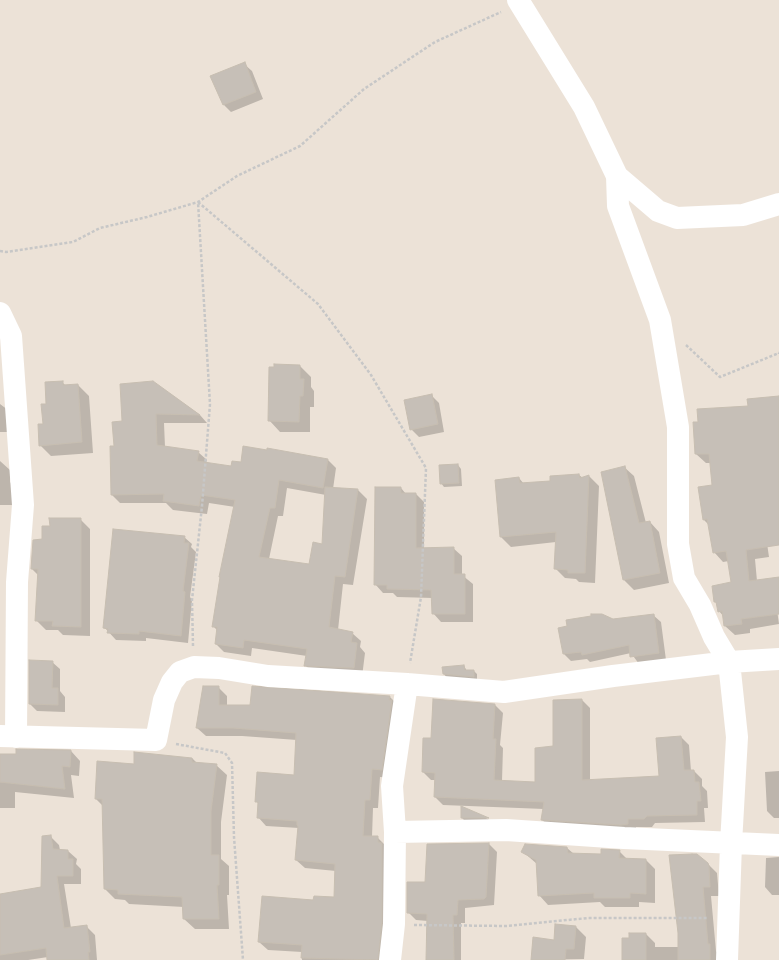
<!DOCTYPE html>
<html>
<head>
<meta charset="utf-8">
<style>
	body { margin:0 }
	canvas { display:block; background:#ece2d7 }
</style>
</head>
<body>
<canvas width="779" height="960"></canvas>
<script>
const g = document.querySelector('canvas').getContext('2d');
g.lineJoin = 'round';
function paint(path, color) { g.fillStyle = color; g.fill(path, 'evenodd'); }
const poly = rows => new Path2D(rows.map(r => 'M' + r).join(''));
function strokePath(path, color, width, dash) { g.strokeStyle = color; g.lineWidth = width; g.lineCap = dash ? 'butt' : 'round'; g.setLineDash(dash || []); g.stroke(path); }
paint(poly([
	[244,64,252,71,263,99,231,112,224,105,212,77],
	[300,366,311,377,311,387,314,391,314,407,310,407,310,432,280,432,269,420],
	[62,382,66,386,78,385,89,396,93,453,51,456,40,445,44,425],
	[153,382,200,415,207,423,164,423,165,447,198,452,207,460,206,463,232,467,241,463,328,460,336,468,333,489,358,490,367,499,353,585,343,584,338,630,352,633,361,641,360,647,365,653,362,677,314,674,305,665,307,656,252,648,251,656,224,652,216,644,218,631,213,626,235,507,209,503,207,514,173,510,166,503,120,503,112,495,115,447,123,422],
	[287,488,326,495,323,545,310,565,269,559,278,516,283,516],
	[431,395,439,403,444,432,419,437,411,429],
	[779,397,779,517,761,502,769,557,755,559,757,581,774,589,779,624,750,629,750,633,735,635,725,626,724,617,719,611,718,604,715,602,732,583,729,561,723,562,714,552,709,525,704,520,713,486,711,463,706,463,696,454,699,423],
	[0,404,12,413,11,432,0,432,0,447],
	[0,461,10,470,10,482,13,485,13,505,0,505],
	[458,465,461,469,462,486,444,487,441,483],
	[624,467,634,476,646,523,650,522,659,532,669,583,634,590,624,580,602,473],
	[579,475,583,478,589,476,599,486,595,583,579,582,576,579,565,578,555,568,556,542,511,547,501,537,519,478,524,484,552,481],
	[401,488,406,494,416,494,424,502,424,549,453,548,462,556,462,575,473,584,473,622,441,622,433,613,433,598,397,597,393,593,383,593,375,584],
	[80,519,90,529,90,636,63,635,58,630,46,630,36,620,38,575,32,569,43,540,51,527],
	[184,537,192,544,191,547,196,552,190,597,192,600,188,643,146,638,146,641,116,640,104,627],
	[653,615,661,622,666,660,639,664,631,653,590,662,587,659,571,661,564,654,559,629],
	[52,662,60,669,60,691,65,697,65,712,37,711,30,704],
	[464,666,467,671,474,671,477,674,477,680,447,678,444,674],
	[218,687,227,696,227,706,251,706,389,696,398,705,390,778,380,777,378,808,373,808,372,837,377,837,386,846,387,960,302,960,302,952,268,950,259,942,314,901,335,898,336,871,305,868,296,860,299,828,266,826,258,817,259,804,256,801,295,776,297,740,242,736,206,736,197,728],
	[582,700,590,708,590,781,660,777,681,737,689,745,691,771,694,771,702,779,702,786,707,791,708,808,704,808,705,822,655,823,652,827,636,827,636,832,550,827,542,820,544,809,443,805,435,797,436,780,431,780,423,772,432,739,495,705,503,713,500,745,503,748,502,781,536,783,554,747,554,701],
	[71,751,80,761,79,776,71,775,74,798,15,792,15,808,0,808,0,756],
	[192,758,197,763,216,765,227,775,221,822,221,859,229,866,229,895,227,895,229,929,195,929,184,919,184,907,129,904,125,900,115,899,105,889,103,806,96,799,135,765],
	[779,771,779,818,774,818,767,811,765,772],
	[462,808,488,819,494,825,469,825,462,818],
	[50,836,59,845,60,850,68,851,77,859,76,864,81,869,81,884,64,884,71,928,86,926,95,935,97,960,48,960,48,957,28,960,0,960,0,895,42,888],
	[489,844,497,852,494,905,465,908,465,923,461,923,461,960,427,960,428,921,416,920,408,912,426,883],
	[567,848,574,854,602,855,619,851,627,859,646,860,655,869,655,903,639,902,639,907,605,907,600,902,548,905,539,895,537,864,522,851],
	[779,857,779,895,772,895,765,887,766,858],
	[708,864,717,873,719,896,711,896,716,951,718,954,718,960,623,960,630,939,646,934,655,943,655,947,679,947],
	[556,925,576,927,586,937,584,959,532,960,555,941]
]), '#0003');
const building = poly([
	[245,62,256,92,223,105,210,76,245,62],
	[274,364,300,365,300,379,304,379,303,396,300,396,299,422,268,421,269,367,274,367,274,364],
	[63,381,63,385,78,384,82,442,39,446,38,424,43,424,41,404,46,404,45,382,63,381],
	[153,381,200,415,156,414,157,445,199,451,197,461,231,466,232,461,241,462,243,446,267,450,267,448,328,459,323,488,279,480,275,508,270,508,259,557,309,564,313,542,322,544,325,487,358,489,345,577,335,576,329,627,353,632,351,642,357,643,354,668,304,666,307,649,244,640,243,648,215,644,217,627,212,627,220,577,219,577,235,500,201,495,199,506,163,501,164,494,111,495,110,446,114,446,112,422,122,421,120,384,153,381],
	[432,394,438,424,410,430,404,400,432,394],
	[779,396,779,545,746,550,749,581,779,577,779,614,741,619,742,624,724,626,722,611,718,612,716,602,714,602,712,586,731,582,726,551,713,553,707,519,703,520,698,487,712,485,709,454,695,454,693,422,698,422,697,409,748,406,747,399,779,396],
	[458,464,459,483,440,484,439,465,458,464],
	[625,466,639,523,650,521,660,573,623,580,601,472,625,466],
	[579,474,580,478,589,475,585,573,568,573,568,570,554,569,556,532,500,537,495,480,519,477,520,483,550,481,550,476,579,474],
	[375,487,401,487,401,493,416,493,416,548,454,547,454,574,465,574,465,614,432,614,431,590,387,589,387,585,374,585,375,487],
	[49,518,81,518,81,627,52,626,53,621,35,621,38,569,31,569,33,540,42,539,42,526,50,526,49,518],
	[113,529,185,536,184,543,189,543,183,591,185,592,181,636,139,631,139,634,107,633,108,629,103,628,113,529],
	[591,614,602,614,613,619,654,614,659,653,630,657,629,645,582,655,581,652,563,654,558,628,567,626,566,620,591,616,591,614],
	[29,660,53,661,52,688,58,688,58,705,29,704,29,660],
	[464,665,465,670,474,670,474,677,443,674,442,667,464,665],
	[203,686,219,686,219,705,250,705,252,686,390,696,389,700,392,700,382,770,372,769,370,800,365,800,363,836,378,836,378,842,382,843,382,923,378,960,301,958,302,945,258,942,262,896,313,900,314,896,334,897,335,864,295,860,298,826,297,825,297,821,257,818,258,802,255,802,257,772,294,775,296,733,233,728,196,728,203,686],
	[433,699,495,704,493,739,496,739,494,780,535,782,535,748,553,746,553,700,582,699,582,780,659,776,656,738,681,736,684,770,694,770,695,782,699,782,701,801,697,801,697,815,647,816,644,819,628,819,628,824,621,825,541,820,544,802,434,797,435,773,422,772,423,738,431,738,433,699],
	[16,749,71,750,70,767,62,766,65,789,0,782,0,754,16,754,16,749],
	[134,752,192,758,192,762,217,764,211,811,211,855,219,855,219,885,217,885,219,919,183,919,182,897,118,894,118,890,104,889,102,799,95,799,97,761,134,764,134,752],
	[461,806,489,818,461,818,461,806],
	[51,835,53,849,68,850,68,859,73,859,73,876,57,876,64,928,87,925,90,952,88,952,89,960,47,960,46,948,0,955,0,894,41,887,42,836,51,835],
	[489,843,486,897,484,899,458,900,457,915,453,915,454,960,426,960,427,914,407,913,407,882,425,882,427,844,489,843],
	[525,844,567,847,568,853,601,854,601,849,620,850,619,858,646,859,646,894,630,893,630,898,594,898,594,893,538,896,536,860,521,852,525,844],
	[692,854,697,854,708,863,709,866,710,887,703,887,708,944,710,944,710,960,678,960,678,933,669,855,692,854],
	[555,924,576,926,574,949,566,949,565,960,531,960,533,937,554,940,555,924],
	[629,933,646,933,646,960,622,960,622,938,629,938,629,933]
]);
paint(building, '#c6bfb7');
strokePath(building, '#c7beb1', 1);
strokePath(poly([
	[198,202,318,304,371,375,426,468,421,597,410,663],
	[0,251,6,252,73,242,100,228,147,217,198,202,237,176,300,146,364,89,435,42,501,12],
	[686,345,720,377,779,353,779,354],
	[193,646,192,600,202,506,210,404,198,202],
	[176,744,225,753,232,763,234,837,243,960],
	[414,925,506,926,588,918,708,918]
]), '#c7c7c7', 2.5, [3, 2]);
strokePath(poly([
	[518,0,584,107,617,176,618,206,660,320,678,427,678,544,684,578,700,605,714,637,729,662,737,737,731,844,727,960],
	[617,176,658,211,677,218,743,215,779,204],
	[0,313,11,336,23,505,17,582,16,737],
	[0,736,156,740,164,700,172,682,180,672,194,667,219,668,268,676,407,684,504,692,613,676,729,662,779,659],
	[395,832,506,830,624,838,779,845],
	[390,960,394,924,395,832,392,786,407,684]
]), '#fff', 22);
</script>
</body>
</html>
